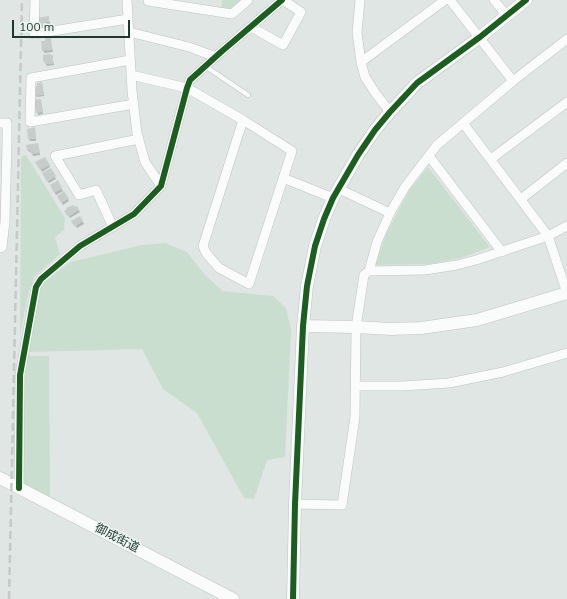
<!DOCTYPE html>
<html>
<head>
<meta charset="utf-8">
<style>
	body { margin:0 }
	#map { position:relative; width:567px; height:599px; overflow:hidden; background:#e0e6e3; font-family:Mulish,sans-serif }
	canvas { display:block }
	.scale { position:absolute; left:12px; top:20px; width:118px; height:18px; box-sizing:border-box; border:2px solid #213630; border-top:0; padding-left:5px; font-size:12px; line-height:14px; white-space:nowrap; color:#213630; -webkit-text-stroke:3px #eef5f1; paint-order:stroke }
</style>
</head>
<body>
<div id="map">
<canvas width="567" height="599"></canvas>
<div class="scale">100 m</div>
</div>
<script>
const g = document.querySelector('canvas').getContext('2d');
g.lineJoin = 'round';
function paint(path, color) { g.fillStyle = color; g.fill(path, 'evenodd'); }
const poly = rows => new Path2D(rows.map(r => 'M' + r).join(''));
function strokePath(path, color, width, dash) { g.strokeStyle = color; g.lineWidth = width; g.lineCap = dash ? 'butt' : 'round'; g.setLineDash(dash || []); g.stroke(path); }
function drawText(font, color, halo, rows, align = 'center') {
  g.font = font + ' Mulish,"Noto Sans JP",sans-serif'; g.lineWidth = 3; g.setLineDash([]); g.textBaseline = 'middle'; g.strokeStyle = halo; g.fillStyle = color; for (const [text, x, y, turn = 0] of rows) {
    g.save(); g.translate(x, y); g.rotate((+turn || 0) * Math.PI / 180); g.textAlign = isNaN(turn) ? turn : align; if (halo) g.strokeText(text, 0, 0); g.fillText(text, 0, 0); g.restore();
  }
}
paint(poly([
	[222,0,246,0,233,11,221,11],
	[23,155,26,155,65,218,64,230,55,237,60,254,34,277,29,291,20,335,21,159],
	[428,167,490,247,461,258,429,264,375,265,387,232,410,189],
	[165,243,187,252,205,275,223,291,273,296,286,308,291,330,285,457,267,460,254,499,244,498,197,413,163,389,142,349,28,352,38,287,71,262,142,245],
	[26,356,49,356,50,499,21,485,22,377]
]), '#cadecf');
paint(poly([
	[48,17,50,24,47,24,47,27,40,28,39,26],
	[50,39,53,52,44,53,42,42,46,42],
	[52,56,54,65,47,66,44,61],
	[42,83,44,96,37,97,36,95],
	[35,101,41,102,43,114,38,115],
	[35,130,36,141,30,141,29,139],
	[38,144,40,155,33,156,31,151,29,152,28,150],
	[45,158,50,167,42,172,37,163],
	[50,169,56,179,49,183,43,174],
	[57,182,63,191,56,195,51,185],
	[64,193,69,201,63,205,58,196],
	[77,208,80,212,70,218,66,211],
	[80,217,84,224,77,228,73,221]
]), '#0003');
paint(poly([
	[49,16,49,22,46,22,47,26,38,27,37,18],
	[45,38,51,38,52,50,42,51,41,41,45,41],
	[50,54,51,55,53,55,53,64,45,64,45,61,43,61,43,55],
	[42,82,43,95,35,96,34,87,37,86,37,83],
	[41,99,43,112,36,113,34,100],
	[35,127,36,139,28,139,27,129],
	[38,143,40,153,31,154,30,150,27,150,26,145],
	[45,157,50,165,40,170,35,162],
	[51,168,56,176,47,182,42,173],
	[58,180,62,189,54,193,50,185],
	[64,191,69,199,61,203,57,196],
	[74,205,75,207,77,206,79,210,68,217,64,211,67,209,66,208],
	[80,216,83,221,75,227,71,221]
]), '#c7cdca');
const lane = poly([
	[205,66,248,95]
]);
const street = poly([
	[35,0,34,34,128,19],
	[127,0,132,91,137,133,145,162,161,186],
	[148,0,148,1,232,14,248,0],
	[360,0,357,33,361,62,365,77,376,94,390,112],
	[450,0,513,81],
	[494,0,506,15],
	[251,27,283,45,301,12,283,0],
	[129,32,189,47,216,57],
	[130,60,31,78,30,122,134,104],
	[361,62,445,0],
	[131,75,187,88,243,120,292,151,249,284,219,268,206,253,203,246,243,120],
	[0,123,7,123,7,142,5,222,2,247,0,248],
	[463,123,548,236,567,293],
	[429,156,502,252],
	[491,159,567,102],
	[283,178,333,198],
	[339,189,390,213],
	[521,199,567,163],
	[113,227,96,190,79,195,55,156,139,139],
	[369,271,425,270,457,265,476,260,548,236,567,226],
	[357,386,402,386,449,383,503,372,567,353],
	[19,488,20,375,36,287,41,279,80,246,134,214,161,186,187,88,190,80,221,52,282,0],
	[295,504,342,505,355,417,356,327,364,275,369,271,377,242,390,213,405,187,437,145,513,81,567,39]
]);
const secondary = poly([
	[303,326,356,327,391,329,421,328,477,320,567,293],
	[0,478,233,599],
	[293,599,295,504,303,326,307,286,315,246,324,219,333,198,358,155,375,130,390,112,417,83,480,37,526,0]
]);
strokePath(lane, '#bdc3c0', 5.5);
strokePath(street, '#bdc3c0', 10);
strokePath(secondary, '#bdc3c0', 13);
strokePath(lane, '#fafbfb', 4.5);
strokePath(street, '#fafbfb', 9);
strokePath(secondary, '#fafbfb', 12);
strokePath(poly([
	[9,599,22,0]
]), '#c5c9c8', 2.5, [8, 4]);
strokePath(poly([
	[19,488,20,375,36,287,41,279,80,246,134,214,161,186,187,88,190,80,221,52,282,0],
	[293,599,295,504,303,326,307,286,315,246,324,219,333,198,358,155,375,130,390,112,417,83,480,37,526,0]
]), '#1b5e20', 6);
drawText('12px', '#213630', '#eef5f1', [
	["御成街道",117,538,27]
]);
</script>
</body>
</html>
